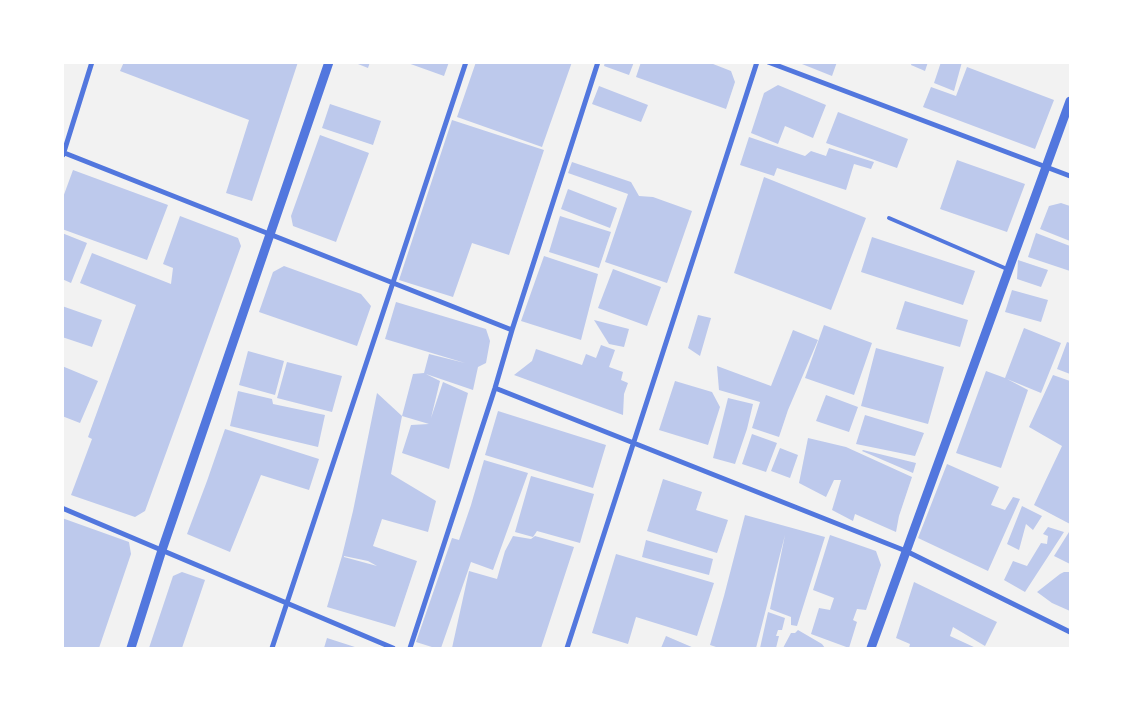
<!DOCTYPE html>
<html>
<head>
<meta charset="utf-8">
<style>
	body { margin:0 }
	#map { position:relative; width:1133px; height:711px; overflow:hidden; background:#f2f2f2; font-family:Raleway,sans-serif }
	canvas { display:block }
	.frame { position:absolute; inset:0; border:64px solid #fff; pointer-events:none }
</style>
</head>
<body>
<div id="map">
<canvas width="1133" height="711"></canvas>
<div class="frame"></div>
</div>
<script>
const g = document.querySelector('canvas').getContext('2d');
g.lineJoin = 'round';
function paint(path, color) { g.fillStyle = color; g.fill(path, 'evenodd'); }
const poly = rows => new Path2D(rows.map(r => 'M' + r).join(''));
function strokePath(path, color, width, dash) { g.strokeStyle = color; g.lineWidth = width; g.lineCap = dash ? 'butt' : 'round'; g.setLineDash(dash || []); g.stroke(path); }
paint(poly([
	[124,62,298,62,252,201,226,193,249,120,120,71],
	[353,62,370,62,368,68],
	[405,62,449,62,444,76],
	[476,62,572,62,542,147,457,117],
	[605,62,634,62,629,75,604,66],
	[641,62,708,62,731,71,735,82,726,109,636,77],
	[797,62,837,62,832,76],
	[912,62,928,62,925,71,911,65],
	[941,62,962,62,954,91,934,83],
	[967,67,1054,100,1035,149,923,107,931,87,956,96],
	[778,85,826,105,813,138,785,126,778,144,751,133,764,93],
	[599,86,648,105,641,122,592,104],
	[330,104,381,121,373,145,322,128],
	[838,112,908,139,897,168,826,143],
	[452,120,544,150,509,255,472,243,453,297,399,280],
	[320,135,369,153,336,242,293,226,291,216],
	[749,137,805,156,811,151,826,156,829,148,874,162,871,169,854,164,846,190,777,168,774,176,740,165],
	[957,160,1025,184,1007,232,940,209],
	[572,162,631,182,639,196,653,197,692,211,667,283,605,262,628,194,568,173],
	[73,170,168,205,147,260,62,229,62,200],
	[764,177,866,218,831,310,734,273],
	[568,189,617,208,610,228,561,209],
	[1061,203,1070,206,1070,241,1040,229,1049,206],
	[180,216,238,238,241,246,145,511,135,517,71,495,92,439,88,437,136,305,80,283,92,253,171,284,173,268,163,264],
	[560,216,611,232,599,268,549,252],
	[62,233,87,243,71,283,62,279],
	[1036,233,1070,246,1070,271,1028,257],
	[872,237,975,271,963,305,861,272],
	[544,256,598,274,581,340,521,321],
	[1018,260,1048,270,1041,287,1017,279],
	[284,266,361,294,371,306,357,346,259,312,273,272],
	[613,269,661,287,647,326,598,308],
	[1012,290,1048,300,1041,322,1005,312],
	[905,301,968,320,960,347,896,329],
	[396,302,486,329,490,341,486,363,478,367,473,390,426,374,440,381,431,418,443,382,468,393,449,469,402,453,411,425,429,424,402,416,413,374,424,373,429,354,465,363,385,339],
	[62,306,102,320,92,347,62,337],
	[698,315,711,318,700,356,688,348],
	[594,320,629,329,624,347,609,344],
	[824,325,872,343,854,395,805,378],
	[1024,328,1061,343,1041,393,1007,379,1028,390,1001,468,956,453,986,371,1005,378],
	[793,330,818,340,788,410,779,437,752,428,760,402,719,390,717,366,771,386],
	[1067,342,1070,343,1070,374,1057,369],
	[601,345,615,350,609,367,623,372,621,380,628,383,624,394,623,415,514,375,532,361,536,349,582,365,586,354,596,358],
	[876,348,944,367,928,424,861,406],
	[248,351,284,361,275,395,239,385],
	[287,362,342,376,332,412,277,398],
	[62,366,98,381,80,423,62,416],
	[1053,375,1070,381,1070,524,1034,505,1062,446,1029,427],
	[675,381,712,392,720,407,708,445,659,430],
	[238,391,272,399,273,404,325,415,318,447,230,426],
	[377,393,402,416,391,474,436,501,428,532,382,519,373,546,417,561,395,627,327,607,342,556,353,511],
	[344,556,368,561,377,566,344,557],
	[826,395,858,407,849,432,816,421],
	[728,398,753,404,747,429,735,464,713,458],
	[498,411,606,445,593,488,485,455],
	[865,415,924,433,915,456,856,444],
	[225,429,319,459,309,490,261,475,230,552,187,534,207,481],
	[752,434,777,443,766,472,742,464],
	[808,438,846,447,912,477,899,516,896,532,855,514,853,521,832,510,841,480,834,480,826,497,799,483],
	[780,448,798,455,790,478,771,471],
	[863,450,916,463,913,473,862,451],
	[484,460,528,473,493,570,471,562,441,648,435,648,416,642,452,538,459,540,471,505],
	[947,464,999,487,991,505,1005,510,1013,497,1020,499,988,571,918,538],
	[531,476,594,494,580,543,537,531,533,537,515,532],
	[663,479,702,492,696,510,728,520,717,553,647,531],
	[1022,506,1042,516,1033,530,1026,524,1019,550,1007,544],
	[745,515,825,537,797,626,791,625,791,617,770,609,785,535,756,648,719,648,710,645,724,596],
	[62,518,129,542,131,554,99,648,62,648],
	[1048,527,1064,532,1025,592,1004,580,1013,561,1027,566,1041,543,1047,544,1048,536,1043,534],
	[1069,532,1070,533,1070,564,1054,556],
	[830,535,876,551,881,565,866,610,857,609,853,620,857,622,849,648,811,634,819,608,830,610,834,598,813,590],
	[513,536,531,539,535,536,574,547,541,648,452,648,469,571,497,579,505,551],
	[646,540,713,559,709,575,642,557],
	[616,554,714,583,697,636,636,617,628,644,592,633],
	[182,572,205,580,182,648,149,648,173,576],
	[1064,572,1070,572,1070,611,1052,603,1037,592,1060,574],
	[914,582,997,622,985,646,953,627,950,636,976,648,909,648,910,644,896,638],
	[768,612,785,618,782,630,778,630,776,636,779,636,776,648,760,648],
	[798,630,822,644,825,648,783,648,791,633,795,633],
	[666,636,694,648,661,648],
	[327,638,358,648,324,648]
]), '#bdc9ec');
strokePath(poly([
	[889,218,1007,269]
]), '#5277de', 4);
strokePath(poly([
	[768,62,1070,176],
	[62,152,512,330],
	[63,155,92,62],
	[495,388,906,551,1070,632],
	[62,508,393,648],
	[272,648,466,62],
	[410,648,495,388,512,330,598,62],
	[567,648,757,62]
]), '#5277de', 5);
strokePath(poly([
	[131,648,162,550,329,62],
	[871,648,1070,101]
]), '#5277de', 9);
</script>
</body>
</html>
